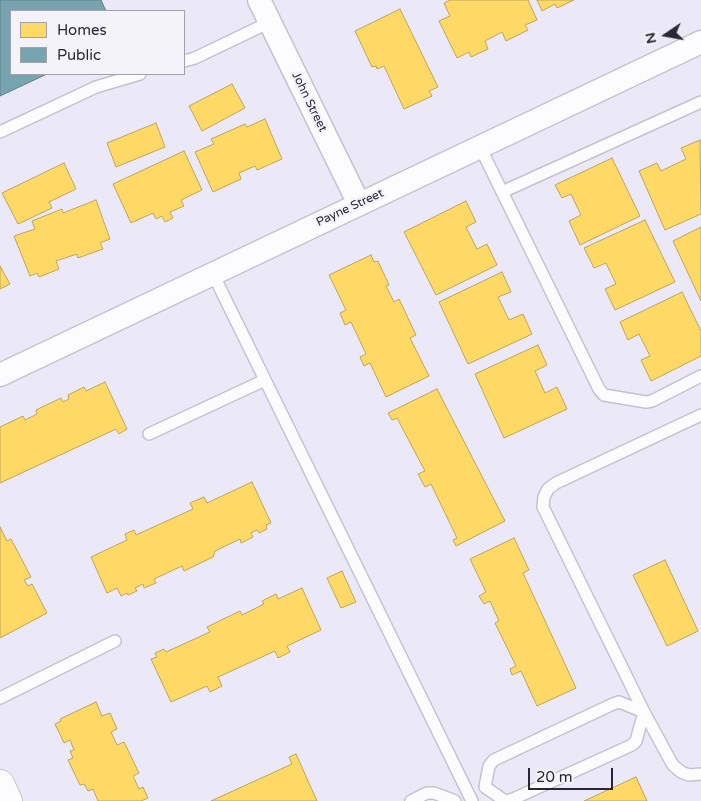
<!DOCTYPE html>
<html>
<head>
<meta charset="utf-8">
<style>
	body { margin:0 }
	#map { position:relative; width:701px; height:801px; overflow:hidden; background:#ebe9f7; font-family:"Varela Round",sans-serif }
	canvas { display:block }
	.legend { position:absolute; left:10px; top:10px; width:175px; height:65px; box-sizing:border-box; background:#f4f3fa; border:1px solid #a3a1aa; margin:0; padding:6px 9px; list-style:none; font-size:15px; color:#292733 }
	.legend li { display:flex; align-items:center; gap:10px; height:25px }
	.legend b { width:25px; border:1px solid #a3a1aa }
	.north { position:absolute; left:641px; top:10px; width:50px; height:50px; -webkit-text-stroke:4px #f4f3fa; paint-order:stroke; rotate:258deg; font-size:14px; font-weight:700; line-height:20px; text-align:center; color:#292733 }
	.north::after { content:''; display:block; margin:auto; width:18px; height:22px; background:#292733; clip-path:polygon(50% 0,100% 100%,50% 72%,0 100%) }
	.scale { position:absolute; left:528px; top:768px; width:85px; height:22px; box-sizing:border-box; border:2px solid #292733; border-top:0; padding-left:6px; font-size:15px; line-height:18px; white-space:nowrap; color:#292733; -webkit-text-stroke:4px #f4f3fa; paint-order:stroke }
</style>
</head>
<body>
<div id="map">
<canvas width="701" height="801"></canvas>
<ul class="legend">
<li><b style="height:14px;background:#ffd966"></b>Homes</li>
<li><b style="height:14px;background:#76a5af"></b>Public</li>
</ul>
<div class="north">N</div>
<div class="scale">20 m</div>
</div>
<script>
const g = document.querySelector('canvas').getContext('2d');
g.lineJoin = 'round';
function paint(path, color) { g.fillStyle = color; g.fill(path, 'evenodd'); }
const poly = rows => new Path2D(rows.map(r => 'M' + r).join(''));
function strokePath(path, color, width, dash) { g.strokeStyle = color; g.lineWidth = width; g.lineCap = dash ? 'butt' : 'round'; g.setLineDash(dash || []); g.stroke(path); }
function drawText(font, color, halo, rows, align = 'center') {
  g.font = font + ' "Varela Round",sans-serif'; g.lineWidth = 5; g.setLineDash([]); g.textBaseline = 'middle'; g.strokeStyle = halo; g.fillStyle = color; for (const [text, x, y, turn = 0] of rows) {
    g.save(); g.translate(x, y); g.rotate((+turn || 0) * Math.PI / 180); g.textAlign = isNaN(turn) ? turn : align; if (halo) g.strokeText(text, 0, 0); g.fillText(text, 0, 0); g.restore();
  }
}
const homes = poly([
	[450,0,528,0,537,20,525,25,528,30,506,41,502,32,485,41,488,49,471,57,469,52,457,58,439,21,450,16,444,3,450,0],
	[537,0,574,0,557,8,555,4,542,11,537,0],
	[400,9,438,87,429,91,432,96,404,109,384,66,377,69,376,66,372,67,355,31,400,9],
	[232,84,245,108,202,131,189,106,232,84],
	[265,119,282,159,257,170,255,166,239,173,241,179,213,192,195,152,214,144,211,139,245,124,247,127,265,119],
	[156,123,165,147,116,167,107,143,156,123],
	[700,140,701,214,665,230,639,171,657,163,661,171,686,159,681,148,700,140],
	[184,151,202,190,181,200,184,206,170,212,173,218,165,222,162,216,156,219,153,213,131,223,113,184,184,151],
	[612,158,640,216,580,245,569,221,581,215,571,194,562,198,555,185,612,158],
	[64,163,76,189,49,202,52,208,18,224,2,193,64,163],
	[96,200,110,239,100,243,103,249,78,258,77,254,56,261,59,269,39,277,37,273,30,276,14,236,35,229,32,221,62,209,63,213,96,200],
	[466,201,476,222,466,227,477,249,487,244,497,265,436,295,404,232,466,201],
	[645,220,675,282,615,310,605,289,616,284,606,263,594,268,584,248,645,220],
	[701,227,701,301,673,241,701,227],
	[371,255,374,262,378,261,389,285,386,286,394,302,399,299,416,335,410,338,429,376,386,397,370,363,364,366,360,357,366,354,351,322,345,325,340,313,346,310,329,275,371,255],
	[0,266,10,284,0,289,0,266],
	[502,272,511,292,498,297,509,320,523,314,532,334,468,364,439,302,502,272],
	[682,292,701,331,701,356,651,381,641,360,650,356,639,334,628,340,620,322,682,292],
	[538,345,547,365,535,371,545,393,557,387,567,409,504,438,475,374,538,345],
	[105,382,127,429,119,434,116,429,0,483,0,427,23,416,25,420,37,414,36,410,61,398,63,402,69,399,68,395,84,387,86,391,105,382],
	[437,389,505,521,456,546,453,540,457,538,431,484,425,487,418,474,425,471,397,418,392,420,388,413,437,389],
	[252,482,271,523,266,525,267,529,259,533,257,530,251,533,253,537,241,543,240,539,215,551,213,557,184,571,182,566,154,579,156,583,144,588,143,584,135,588,137,591,128,595,127,593,121,596,117,588,107,593,91,557,127,540,125,534,134,530,136,535,193,509,190,503,204,497,207,503,252,482],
	[0,527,7,541,11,539,31,577,24,580,28,586,32,584,47,613,0,638,0,527],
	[514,538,529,570,523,573,576,688,537,706,521,671,512,675,510,669,516,666,495,623,499,621,490,601,484,604,479,596,486,592,470,559,514,538],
	[665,560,698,631,667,646,633,575,665,560],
	[342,571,356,602,341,608,327,578,342,571],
	[302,588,321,630,287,646,290,652,278,658,275,651,218,677,222,686,210,692,207,686,171,702,151,659,157,657,155,653,164,649,166,652,210,632,207,627,240,611,242,615,264,604,262,601,276,594,278,599,302,588],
	[96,702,102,716,110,713,117,729,111,732,117,745,124,742,139,773,133,776,139,789,143,787,148,798,141,801,98,801,93,789,88,791,84,784,80,785,68,760,73,758,70,751,74,750,70,740,64,743,55,724,61,721,60,719,96,702],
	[296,754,317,801,211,801,292,764,289,757,296,754],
	[636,777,647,801,584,801,636,777]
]);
paint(homes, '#ffd966');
strokePath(homes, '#bfa457', 1);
const public = poly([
	[0,0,101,0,106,11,11,11,11,74,47,74,0,96,0,0]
]);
paint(public, '#76a5af');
strokePath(public, '#5f7f8a', 1);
const service = poly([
	[184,61,195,58,270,22],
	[0,132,96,87,140,74],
	[480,147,599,389,604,395,646,402,652,401,701,376],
	[502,192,701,102],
	[213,274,472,801],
	[701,415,556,483,548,489,544,497,543,507,644,712,669,758,673,765,681,772,689,775,701,774],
	[149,434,265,380],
	[0,698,115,641],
	[619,702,644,712,636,741,632,745,513,799,505,801,485,787,489,766,494,760,613,704,619,702],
	[411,801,427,793,434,793,455,801]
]);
const minor = poly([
	[259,0,359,204],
	[0,375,701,42]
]);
const secondary = poly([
	[0,784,8,801]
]);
strokePath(service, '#c4c2cf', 14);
strokePath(minor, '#c4c2cf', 25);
strokePath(secondary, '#c4c2cf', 30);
strokePath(service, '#fcfcfe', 11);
strokePath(minor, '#fcfcfe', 22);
strokePath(secondary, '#fcfcfe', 28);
drawText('12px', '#292733', '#f4f3fa', [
	["John Street",309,102,64],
	["Payne Street",350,208,-25]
]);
</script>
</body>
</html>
